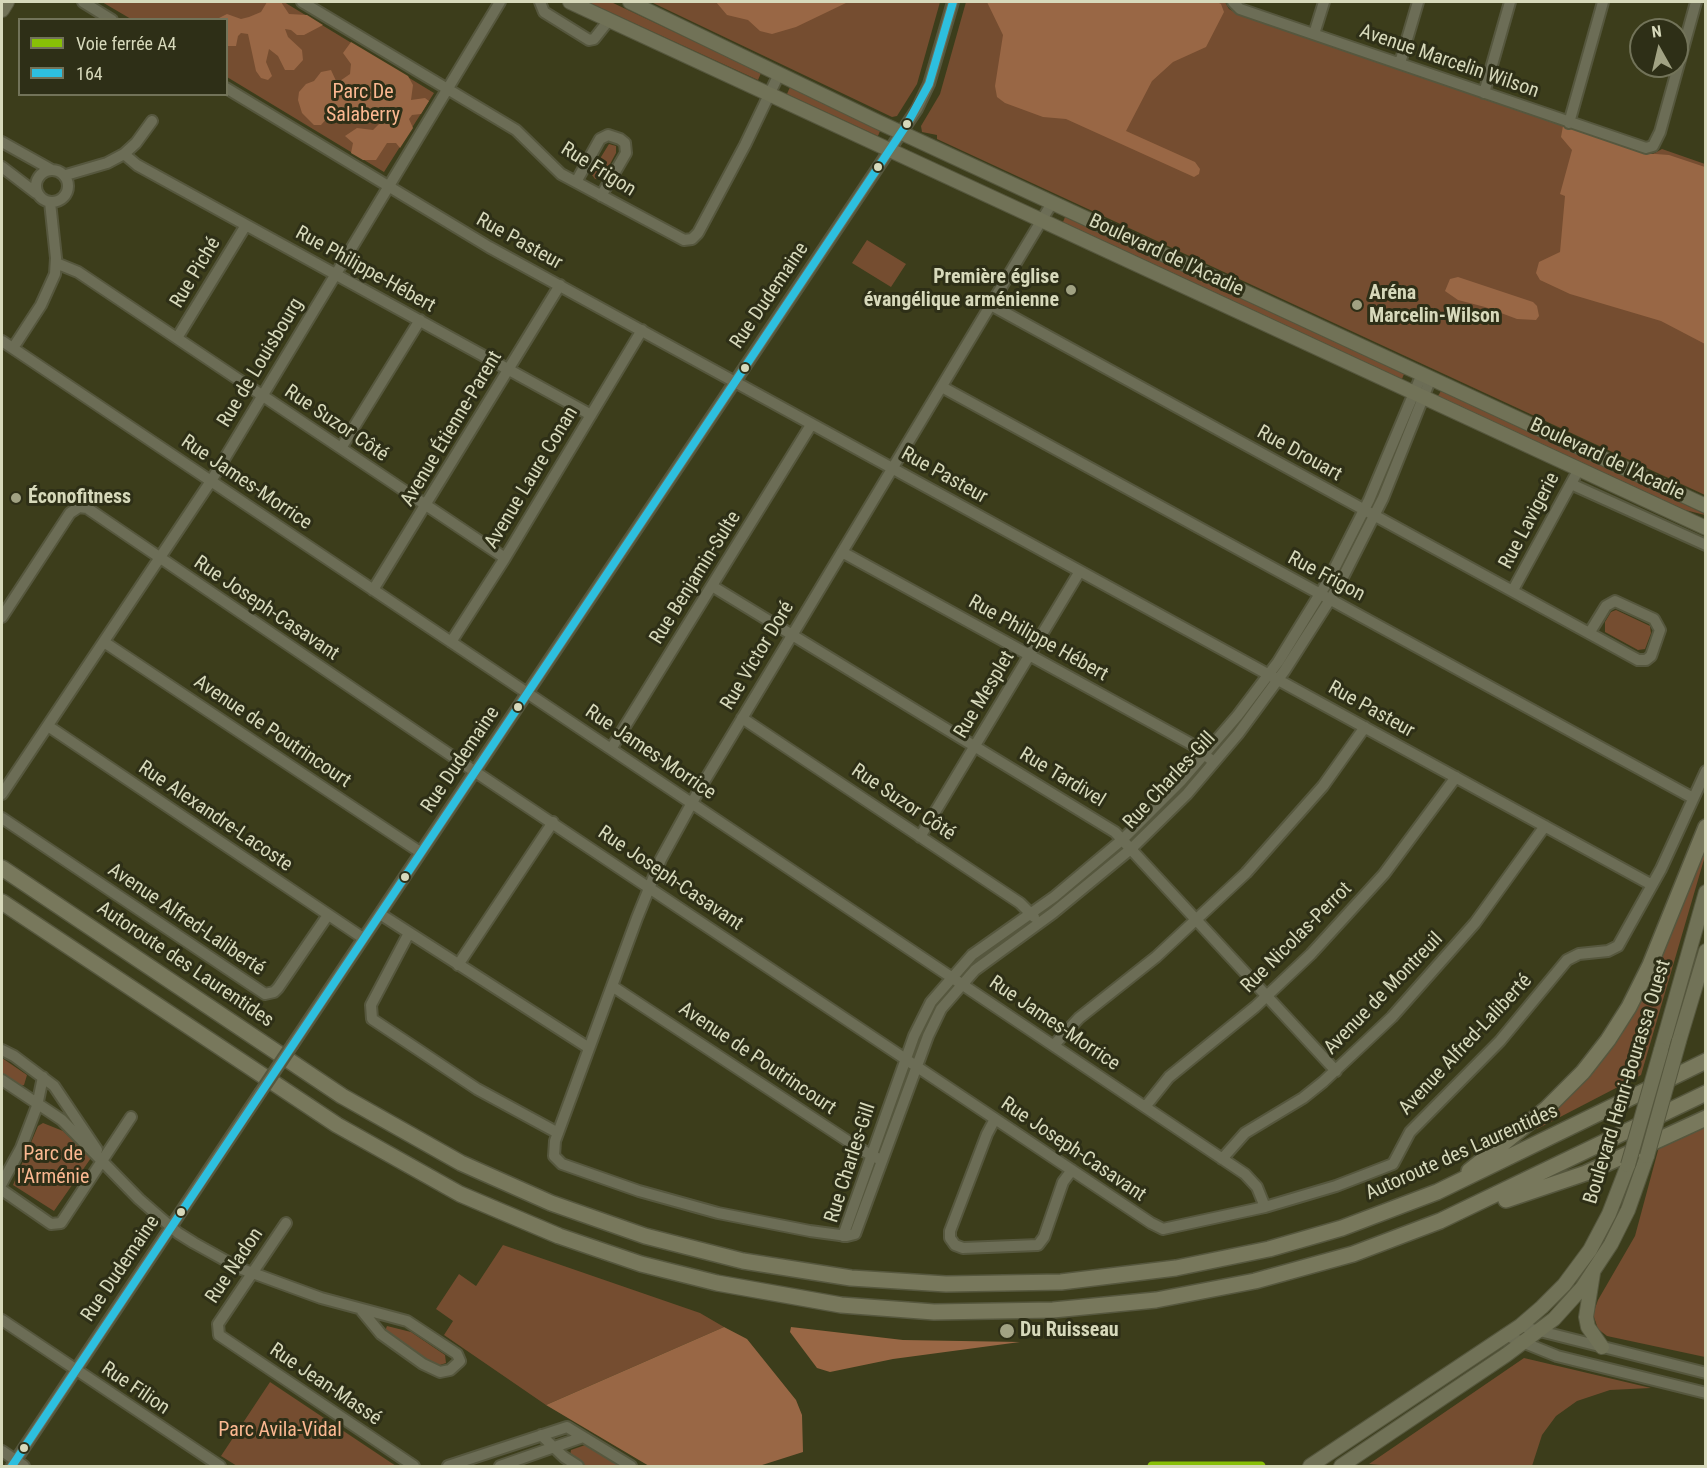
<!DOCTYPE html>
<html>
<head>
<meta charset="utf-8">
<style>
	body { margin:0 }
	#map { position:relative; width:1707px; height:1468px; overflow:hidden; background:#3c3d1b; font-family:"Roboto Condensed",sans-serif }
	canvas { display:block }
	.frame { position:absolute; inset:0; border:3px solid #d7d9bb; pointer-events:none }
	.legend { position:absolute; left:18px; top:18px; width:210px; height:78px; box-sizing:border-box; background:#2e2f17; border:2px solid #727359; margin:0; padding:8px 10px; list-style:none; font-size:18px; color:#d7d9bb }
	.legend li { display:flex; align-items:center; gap:12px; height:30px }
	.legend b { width:30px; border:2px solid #727359 }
	.north { position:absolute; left:1629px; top:18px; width:60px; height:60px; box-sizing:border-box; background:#2e2f17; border:2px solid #727359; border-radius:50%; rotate:352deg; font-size:16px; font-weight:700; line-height:24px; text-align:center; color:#d7d9bb }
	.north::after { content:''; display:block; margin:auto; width:21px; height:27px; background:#a1a283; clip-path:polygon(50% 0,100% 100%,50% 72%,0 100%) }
</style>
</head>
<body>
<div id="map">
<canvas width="1707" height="1468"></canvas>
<div class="frame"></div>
<ul class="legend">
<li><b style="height:8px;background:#88c006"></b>Voie ferrée A4</li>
<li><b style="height:8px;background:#2dbfdf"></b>164</li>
</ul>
<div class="north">N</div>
</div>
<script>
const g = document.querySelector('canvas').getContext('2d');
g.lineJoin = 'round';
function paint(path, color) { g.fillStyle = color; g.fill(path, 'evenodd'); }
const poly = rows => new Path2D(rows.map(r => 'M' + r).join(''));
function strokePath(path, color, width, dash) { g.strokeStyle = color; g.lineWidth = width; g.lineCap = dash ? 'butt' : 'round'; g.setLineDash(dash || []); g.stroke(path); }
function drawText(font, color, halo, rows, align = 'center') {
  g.font = font + ' "Roboto Condensed",sans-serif'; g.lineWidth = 6; g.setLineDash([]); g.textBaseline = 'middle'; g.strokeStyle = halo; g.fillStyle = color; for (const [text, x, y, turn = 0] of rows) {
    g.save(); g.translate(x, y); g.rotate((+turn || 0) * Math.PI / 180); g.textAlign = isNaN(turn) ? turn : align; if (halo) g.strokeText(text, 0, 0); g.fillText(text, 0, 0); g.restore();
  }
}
paint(poly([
	[102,2,284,2,434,93,384,172,227,77,226,20,131,19],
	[588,2,611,2,761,73,758,80],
	[651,2,940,2,917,84,897,116,892,117],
	[966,2,1225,2,1229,9,1240,15,1642,153,1651,155,1662,149,1705,164,1705,495,937,139,937,135,922,132,921,126,940,94],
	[790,87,880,131,878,136,787,94],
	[609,144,616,146,616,153,603,177,595,179,592,175,593,170],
	[1065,217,1404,374,1402,379,1063,222],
	[867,240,906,264,891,287,852,263],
	[1441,391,1705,514,1705,515,1685,510,1438,396],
	[1616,610,1650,626,1651,633,1645,649,1638,650,1605,632,1605,622,1611,612],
	[1705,837,1705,856,1641,1075,1537,1129,1534,1123,1589,1070],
	[2,1058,27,1075,24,1085,20,1086,2,1074],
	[43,1123,63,1131,91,1158,54,1211,13,1185,38,1126],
	[1705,1126,1705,1357,1607,1336,1598,1329,1593,1314,1598,1300,1635,1236,1660,1143],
	[503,1245,700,1313,724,1327,546,1405,444,1335,453,1321,436,1309,459,1274,476,1286],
	[387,1326,411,1332,445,1355,446,1363,437,1366,385,1331],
	[1524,1358,1651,1388,1610,1390,1577,1401,1556,1416,1542,1435,1532,1466,1390,1466,1369,1464],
	[270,1382,396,1466,237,1466,221,1456],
	[588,1444,624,1466,586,1466,570,1456,571,1450]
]), '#754d30');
paint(poly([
	[267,2,281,2,289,14,307,15,323,25,304,35,297,35,291,30,285,29,288,37,302,50,303,60,294,70,285,70,278,56,269,49,266,62,272,76,268,80,261,78,256,71,248,34,241,33,238,36,236,46,227,46,226,20,217,19,227,14,241,19,249,17,261,12],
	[716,2,848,2,796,27,772,34,760,31,748,20,727,15],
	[987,2,1217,2,1221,4,1224,12,1206,47,1173,62,1152,81,1126,131,1195,162,1200,169,1199,174,1194,177,1066,119,1043,117,1005,103,997,97,995,86,1003,35],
	[351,42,408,76,413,85,411,100,425,98,429,101,421,114,412,115,409,119,413,128,400,148,396,143,387,143,376,160,363,160,351,153,353,143,345,136,357,128,373,130,383,120,382,113,357,116,350,115,345,109,336,117,328,117,321,125,314,125,302,113,298,100,299,92,306,84,314,81,321,72,331,70,337,83,350,74,351,64,343,53],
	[1563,126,1642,153,1669,155,1705,167,1705,344,1661,321,1570,294,1540,280,1536,273,1539,262,1560,252,1565,196,1560,194,1572,150,1561,137],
	[1458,277,1533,302,1537,306,1539,316,1536,320,1517,319,1485,307,1458,300,1445,291,1450,279],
	[724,1327,747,1339,796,1400,802,1415,803,1452,759,1466,649,1466,546,1405],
	[791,1327,903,1340,1020,1342,893,1359,830,1372,817,1368,790,1332]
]), '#996745');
const minor = poly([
	[83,2,112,20],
	[302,2,516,130,561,174,684,240,692,239,698,233,745,145,779,74],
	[540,2,544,12,589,40,594,39,609,20],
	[1233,2,1240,9,1646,148,1653,146,1660,132,1696,2],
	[1314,34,1324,2],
	[1400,63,1418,2],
	[226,88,489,247,1652,885],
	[1484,93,1510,2],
	[1569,123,1603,2],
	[2,142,52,170],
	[124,154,137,165,591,415],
	[2,167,36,193],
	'36 186a16 16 0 1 1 32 0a16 16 0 1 1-32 0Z',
	[66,175,107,163,124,154,136,143,152,121],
	[576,182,600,139,608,135,620,139,625,143,626,153,601,196],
	[1052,203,699,790,661,859,637,918,555,1141,554,1156,562,1164,639,1191,718,1213,810,1231,847,1236,855,1234,928,1036,941,1009,975,970,1053,913,1132,848,1187,794,1238,734,1285,670,1338,587,1383,498,1431,378],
	[56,263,78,272,505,558],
	[991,305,1638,660,1646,660,1651,656,1660,630,1654,619,1615,601,1606,606,1590,632],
	[177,338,246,225],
	[2,341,1245,1174,1257,1187,1265,1207],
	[13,348,41,305,55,274,56,258,50,202],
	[942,387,1693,798],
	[341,448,420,320],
	[1571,484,1706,545],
	[842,552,1193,745,1210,759],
	[712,586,1115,832,1336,1071],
	[373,590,560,285],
	[1513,590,1579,469],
	[2,617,70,513,79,507,87,508,474,771,1151,1223,1163,1229,1265,1207,1336,1186,1393,1164,1410,1132,1500,1041,1567,960,1579,954,1608,951,1618,946,1661,869,1706,771],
	[104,642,420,852],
	[451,642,505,558,642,330],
	[742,718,1020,903,1034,917],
	[48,726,363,938],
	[611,749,811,425],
	[2,794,211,481,500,2],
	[2,818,265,994,274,992,278,988,328,915],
	[920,837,1080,571],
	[380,914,589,1048],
	[409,933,371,1005,372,1019,477,1089,558,1133],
	[458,965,553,822],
	[612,986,860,1149,877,1158],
	[293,1044,917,109,929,84,953,2],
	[1054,1045,1079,1018,1156,957,1246,873,1323,786,1365,727],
	[2,1050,14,1056,54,1086,97,1150],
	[2,1080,62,1120,139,1199,178,1233,194,1243,239,1268,321,1298,407,1321,457,1354,460,1361,450,1370,440,1372,423,1364,381,1334,362,1311],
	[1145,1107,1169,1077,1255,1007,1311,954,1384,874,1456,777],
	[995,1119,987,1134,950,1231,950,1238,955,1245,963,1248,1038,1245,1044,1237,1063,1182,1072,1170],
	[1222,1159,1245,1133,1303,1098,1323,1082,1392,1017,1475,923,1545,826],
	[2,1183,21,1148,37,1106,43,1077],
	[2,1190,51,1224,61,1223,131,1117],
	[286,1223,218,1324,219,1335,414,1466],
	[843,1236,914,1036,931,1002,972,955,1054,897,1123,839,1181,781,1238,715,1278,662,1328,581,1369,500,1422,374],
	[2,1320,220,1466],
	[1520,1326,1706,1373],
	[1505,1335,1557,1356,1706,1393],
	[541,1435,564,1457,578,1466],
	[2,1451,24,1466],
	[12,1466,260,1093],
	[448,1466,567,1427,631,1466],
	[500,1466,583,1437]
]);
const major = poly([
	[570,2,1706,528],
	[630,2,876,121,1706,506],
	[2,10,7,2],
	[1679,1041,1706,951],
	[1661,1050,1706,892],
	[1593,1273,1586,1317,1588,1327,1602,1347],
	[1310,1466,1520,1326,1542,1307,1564,1285,1590,1250,1609,1214,1628,1165],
	[1341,1466,1506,1355,1554,1319,1582,1288,1611,1244,1628,1210,1647,1156]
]);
const highway = poly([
	[2,868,342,1096,461,1163,551,1203,645,1236,743,1261,851,1278,946,1284,1061,1282,1176,1268,1269,1249,1342,1228,1437,1192,1706,1061],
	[2,902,337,1125,460,1194,559,1236,641,1264,717,1283,841,1305,934,1312,1053,1310,1156,1300,1255,1281,1353,1254,1440,1221,1706,1093],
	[1469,1171,1546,1109,1583,1072,1608,1040,1629,1007,1650,965,1706,827],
	[1506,1200,1586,1173,1706,1118]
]);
strokePath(minor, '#56573e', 14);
strokePath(major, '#56573e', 16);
strokePath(highway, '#56573e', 18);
strokePath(minor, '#6c6d56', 10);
strokePath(major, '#717257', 14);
strokePath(highway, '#78785c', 15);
const minorBridge = poly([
	[260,1093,293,1044]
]);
const majorBridge = poly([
	[1647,1156,1679,1041],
	[1628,1165,1661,1050]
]);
strokePath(minorBridge, '#56573e', 14, []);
strokePath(majorBridge, '#56573e', 16, []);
strokePath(minorBridge, '#6c6d56', 10);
strokePath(majorBridge, '#717257', 14);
strokePath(poly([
	[12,1466,907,124,929,84,953,2]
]), '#2dbfdf', 8);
strokePath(poly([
	[1152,1466,1261,1466]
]), '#88c006', 9);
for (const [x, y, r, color] of [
	[907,124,5,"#d7d9bb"],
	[878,167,5,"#d7d9bb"],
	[1071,290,6,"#a1a283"],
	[1357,305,6,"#a1a283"],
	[745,368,5,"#d7d9bb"],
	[16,498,6,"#a1a283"],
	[518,707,5,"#d7d9bb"],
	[405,877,5,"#d7d9bb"],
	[181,1212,5,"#d7d9bb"],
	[1007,1331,8,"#a1a283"],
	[24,1448,5,"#d7d9bb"]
]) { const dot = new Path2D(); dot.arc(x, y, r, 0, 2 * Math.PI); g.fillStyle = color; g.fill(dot); strokePath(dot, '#2e2f17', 2); }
drawText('20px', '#d7d9bb', '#2e2f17', [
	["Avenue Marcelin Wilson",1449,62,19],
	["Rue Frigon",598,170,32],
	["Rue Pasteur",519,242,29],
	["Boulevard de l'Acadie",1166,256,25],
	["Rue Philippe-Hébert",365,270,29],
	["Rue Piché",196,273,-59],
	["Rue Dudemaine",770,296,-56],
	["Rue de Louisbourg",261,363,-59],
	["Rue Suzor Côté",336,424,34],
	["Avenue Étienne-Parent",452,429,-59],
	["Rue Drouart",1299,454,29],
	["Boulevard de l'Acadie",1607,460,25],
	["Rue Pasteur",944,476,29],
	["Avenue Laure Conan",532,478,-59],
	["Rue James-Morrice",246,483,34],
	["Rue Lavigerie",1530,521,-62],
	["Rue Frigon",1326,577,28],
	["Rue Benjamin-Sulte",696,578,-58],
	["Rue Joseph-Casavant",266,609,34],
	["Rue Philippe Hébert",1038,639,29],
	["Rue Victor Doré",758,656,-59],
	["Rue Mesplet",985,695,-59],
	["Rue Pasteur",1371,710,29],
	["Avenue de Poutrincourt",272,732,34],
	["Rue James-Morrice",650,753,34],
	["Rue Dudemaine",461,760,-56],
	["Rue Tardivel",1062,778,31],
	["Rue Charles-Gill",1170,781,-47],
	["Rue Suzor Côté",903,803,34],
	["Rue Alexandre-Lacoste",215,817,34],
	["Rue Joseph-Casavant",670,879,34],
	["Avenue Alfred-Laliberté",186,920,34],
	["Rue Nicolas-Perrot",1297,938,-45],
	["Autoroute des Laurentides",185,965,34],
	["Avenue de Montreuil",1384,994,-46],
	["Rue James-Morrice",1054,1024,34],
	["Avenue Alfred-Laliberté",1466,1045,-47],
	["Avenue de Poutrincourt",757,1059,34],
	["Boulevard Henri-Bourassa Ouest",1628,1082,-73],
	["Rue Joseph-Casavant",1073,1150,34],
	["Autoroute des Laurentides",1462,1153,-24],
	["Rue Charles-Gill",851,1163,-72],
	["Rue Nadon",235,1266,-56],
	["Rue Dudemaine",121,1269,-56],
	["Rue Jean-Massé",325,1385,34],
	["Rue Filion",135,1389,34]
]);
drawText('20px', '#fbb891', '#2e2f17', [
	["Parc De",363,93],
	["Salaberry",363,116],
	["Parc de",53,1155],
	["l'Arménie",53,1178],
	["Parc Avila-Vidal",280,1431]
]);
drawText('bold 20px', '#d7d9bb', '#2e2f17', [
	["Première église",1059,278,"right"],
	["évangélique arménienne",1059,301,"right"],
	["Aréna",1369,294],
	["Marcelin-Wilson",1369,317],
	["Éconofitness",28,498],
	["Du Ruisseau",1020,1331]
], 'left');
</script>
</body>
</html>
